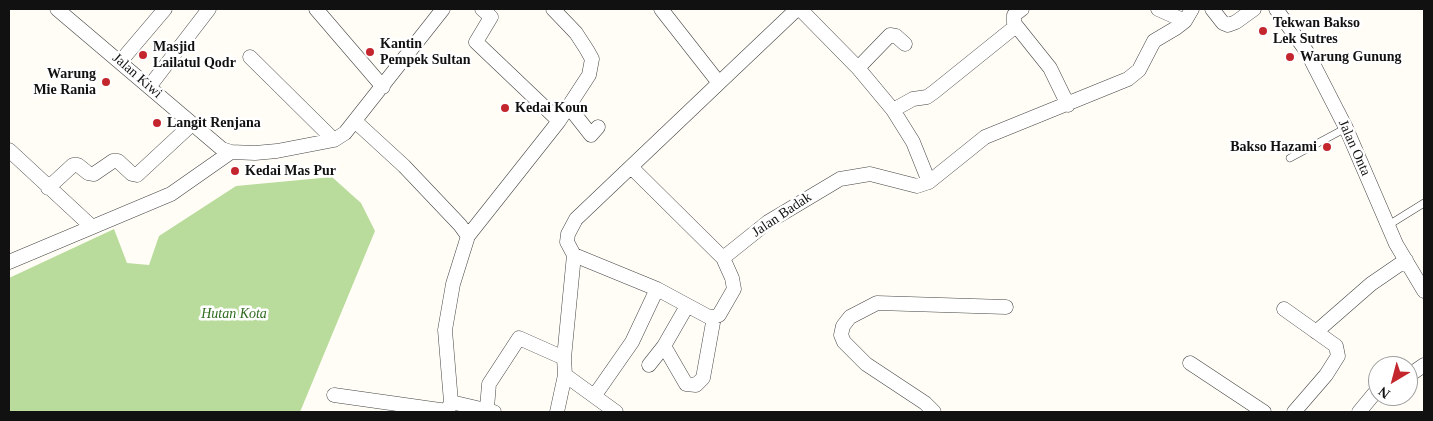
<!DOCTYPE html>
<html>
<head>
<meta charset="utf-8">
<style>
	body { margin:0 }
	#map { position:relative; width:1433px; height:421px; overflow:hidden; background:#fffdf5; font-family:Georgia,serif }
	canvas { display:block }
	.frame { position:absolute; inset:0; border:10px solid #111; pointer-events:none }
	.north { position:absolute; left:1368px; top:356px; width:50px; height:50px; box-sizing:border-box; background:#fff; border:1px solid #a0a0a0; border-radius:50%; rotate:217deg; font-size:14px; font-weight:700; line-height:20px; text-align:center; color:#111 }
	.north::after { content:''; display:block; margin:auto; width:18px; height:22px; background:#c4262e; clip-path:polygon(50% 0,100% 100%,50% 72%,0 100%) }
</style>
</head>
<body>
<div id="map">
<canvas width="1433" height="421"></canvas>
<div class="frame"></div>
<div class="north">N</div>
</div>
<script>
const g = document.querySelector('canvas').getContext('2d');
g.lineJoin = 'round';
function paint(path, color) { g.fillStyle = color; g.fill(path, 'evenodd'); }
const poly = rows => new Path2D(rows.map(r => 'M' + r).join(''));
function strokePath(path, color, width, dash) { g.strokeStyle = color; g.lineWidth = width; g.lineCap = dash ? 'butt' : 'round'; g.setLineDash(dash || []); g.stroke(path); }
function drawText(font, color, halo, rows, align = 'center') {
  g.font = font + ' Georgia,serif'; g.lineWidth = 5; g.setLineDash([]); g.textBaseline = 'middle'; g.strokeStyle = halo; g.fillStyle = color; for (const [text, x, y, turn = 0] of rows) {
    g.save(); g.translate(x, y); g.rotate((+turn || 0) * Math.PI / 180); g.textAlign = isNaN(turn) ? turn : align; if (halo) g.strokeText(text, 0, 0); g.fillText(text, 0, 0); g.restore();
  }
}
paint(poly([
	[332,177,361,203,375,231,300,412,9,412,9,278,114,229,127,263,149,265,159,236,236,186]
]), '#b9dc9c');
const service = poly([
	[1290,158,1346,128],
	[1387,226,1424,203]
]);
const minor = poly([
	[57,9,222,149,231,152,255,153,277,151,334,140,345,133,443,9],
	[316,9,383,87],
	[482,9,491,17,476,42,559,121],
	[661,9,719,83,797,9],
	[800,9,858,68,893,110,913,142,929,182],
	[1022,9,1014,15,1014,23,1050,68,1068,105],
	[1158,9,1185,21],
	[1212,9,1223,23,1228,25,1236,22,1254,9],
	[1276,9,1307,52,1346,128,1396,244,1424,291],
	[250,57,334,140],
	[120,62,165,9],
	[858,68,890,35,896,36,905,44],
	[149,87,209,9],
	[569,107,591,135,598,127],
	[893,110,913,99,927,97,934,92,1016,26],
	[356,122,404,166,460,225,468,236,453,284,445,330,451,402,447,412],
	[9,150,91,226],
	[631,167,723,258],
	[48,188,73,165,78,165,88,173,94,174,113,161,118,161,132,174,137,175,192,124],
	[468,236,559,121,589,75,592,59,587,50,576,33,553,9],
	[574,255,657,289,709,317,714,317,719,315,734,289,732,278,723,258,768,222,840,179,870,174,917,186,929,182,985,137,1128,79,1139,70,1154,41,1176,28,1185,21,1192,9],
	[9,262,171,194,231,152],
	[1284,309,1336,346,1338,356,1326,375,1294,412],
	[1316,332,1371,284,1406,260],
	[664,346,686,384,696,385,703,378,714,317],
	[1190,363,1264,412],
	[649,365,664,346,687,306],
	[565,375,616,412],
	[1408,376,1424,365],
	[334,395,447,411],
	[595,395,632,342,657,289],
	[451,402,494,412],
	[487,408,489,384,519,338,564,358],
	[557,412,565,375,564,358,574,255,567,242,568,234,576,219,719,83],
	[934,412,925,403,866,364,844,342,841,335,843,326,850,317,877,303,1006,307],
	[1359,412,1378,389]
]);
strokePath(service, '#444', 8);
strokePath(minor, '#444', 15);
strokePath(service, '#fff', 7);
strokePath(minor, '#fff', 14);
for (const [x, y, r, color] of [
	[1263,31,5,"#c4262e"],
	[370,52,5,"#c4262e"],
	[143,55,5,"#c4262e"],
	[1290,57,5,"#c4262e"],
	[106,82,5,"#c4262e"],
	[505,108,5,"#c4262e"],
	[157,123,5,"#c4262e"],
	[1327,147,5,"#c4262e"],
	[235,171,5,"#c4262e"]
]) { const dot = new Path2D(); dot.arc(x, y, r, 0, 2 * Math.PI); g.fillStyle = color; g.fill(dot); strokePath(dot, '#fff', 2); }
drawText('bold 14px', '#111', '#fff', [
	["Tekwan Bakso",1273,23],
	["Lek Sutres",1273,39],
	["Kantin",380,44],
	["Pempek Sultan",380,60],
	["Masjid",153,47],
	["Lailatul Qodr",153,63],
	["Warung Gunung",1300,57],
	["Warung",96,74,"right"],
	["Mie Rania",96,90,"right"],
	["Kedai Koun",515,108],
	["Langit Renjana",167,123],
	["Bakso Hazami",1317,147,"right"],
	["Kedai Mas Pur",245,171]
], 'left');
drawText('14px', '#111', '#fff', [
	["Jalan Kiwi",137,76,41],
	["Jalan Onta",1354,148,66],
	["Jalan Badak",782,215,-34]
]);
drawText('italic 14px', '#2f6b1f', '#fff', [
	["Hutan Kota",234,314]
]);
</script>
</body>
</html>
